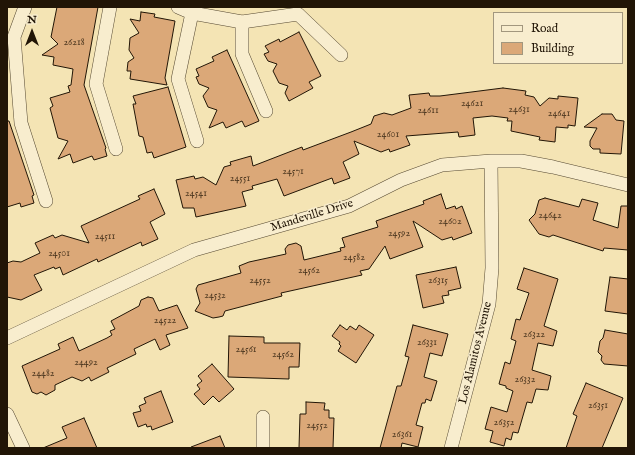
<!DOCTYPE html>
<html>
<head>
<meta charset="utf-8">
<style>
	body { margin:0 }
	#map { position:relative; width:635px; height:455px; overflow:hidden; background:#f4e4b4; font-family:"IM FELL English",serif }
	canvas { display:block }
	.frame { position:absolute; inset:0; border:8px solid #211506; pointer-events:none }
	.legend { position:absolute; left:493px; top:12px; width:130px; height:52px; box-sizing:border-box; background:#f8edce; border:1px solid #a2977e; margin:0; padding:5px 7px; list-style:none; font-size:12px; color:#211506 }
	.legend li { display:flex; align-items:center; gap:8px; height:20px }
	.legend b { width:20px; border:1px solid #a2977e }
	.north { position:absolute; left:12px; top:12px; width:40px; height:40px; -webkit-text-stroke:3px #f8edce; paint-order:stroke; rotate:0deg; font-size:11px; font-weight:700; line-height:16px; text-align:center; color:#211506 }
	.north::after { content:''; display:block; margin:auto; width:14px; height:18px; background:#211506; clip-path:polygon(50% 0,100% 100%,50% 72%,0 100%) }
</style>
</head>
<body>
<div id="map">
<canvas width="635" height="455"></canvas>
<div class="frame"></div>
<ul class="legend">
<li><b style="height:5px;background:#f8edce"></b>Road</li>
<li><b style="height:11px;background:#dba878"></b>Building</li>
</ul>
<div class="north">N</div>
</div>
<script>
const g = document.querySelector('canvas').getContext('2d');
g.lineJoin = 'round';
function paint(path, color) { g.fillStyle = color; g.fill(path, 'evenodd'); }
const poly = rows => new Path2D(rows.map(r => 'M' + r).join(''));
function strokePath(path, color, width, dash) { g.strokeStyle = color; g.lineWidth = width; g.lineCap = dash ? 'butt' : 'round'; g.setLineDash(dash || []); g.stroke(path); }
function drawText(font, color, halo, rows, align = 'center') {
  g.font = font + ' "IM FELL English",serif'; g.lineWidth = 3; g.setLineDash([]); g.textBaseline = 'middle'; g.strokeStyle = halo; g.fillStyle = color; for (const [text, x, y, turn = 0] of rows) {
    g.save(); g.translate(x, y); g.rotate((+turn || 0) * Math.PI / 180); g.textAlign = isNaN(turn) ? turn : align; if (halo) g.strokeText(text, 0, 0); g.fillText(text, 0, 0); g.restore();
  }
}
const building = poly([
	[57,7,98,7,84,85,106,148,105,149,107,156,94,160,92,156,73,163,70,154,58,159,68,141,58,138,50,108,53,106,50,98,70,92,68,86,71,85,73,69,53,65,54,57,42,55,58,44,51,37,57,7],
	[141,12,155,14,154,17,175,21,165,78,167,85,130,79,131,71,127,71,128,62,134,58,129,50,130,38,139,33,130,19,140,21,141,12],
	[299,32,321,76,309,82,313,88,289,101,285,93,288,86,279,83,273,71,277,64,268,61,264,54,269,52,265,46,279,39,280,42,299,32],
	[227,50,259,121,245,127,242,121,226,128,223,122,209,128,217,110,208,107,203,96,209,88,199,84,196,77,199,76,196,69,214,61,212,57,227,50],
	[168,87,186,147,154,158,152,152,147,153,143,137,139,136,133,104,136,104,133,96,168,87],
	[503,88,526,91,525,95,534,97,540,106,549,98,558,99,558,96,578,98,575,126,568,125,568,128,556,127,555,142,539,140,540,137,511,131,512,121,507,121,508,118,492,116,473,118,475,135,459,137,458,132,406,136,410,145,390,152,389,149,381,152,354,141,359,154,343,162,350,178,334,184,332,178,284,196,277,179,252,186,253,189,242,192,246,206,196,217,194,208,183,208,176,180,194,176,195,179,203,177,216,185,224,167,231,165,230,162,251,156,253,166,302,147,303,150,351,132,371,124,374,116,384,113,392,115,411,108,409,95,429,93,430,96,440,96,503,88],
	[602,114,612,114,616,120,624,121,621,154,600,153,600,149,593,149,590,146,590,141,597,128,584,127,602,114],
	[7,121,9,121,34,195,32,196,34,203,21,207,20,203,7,207,7,121],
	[154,189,165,214,150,222,158,239,142,246,141,242,98,262,97,259,63,275,60,267,55,269,54,267,34,275,42,290,21,300,7,297,7,263,13,261,21,262,40,253,35,243,53,235,55,238,62,235,89,243,81,226,140,199,138,196,154,189],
	[441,194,446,209,455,206,456,209,462,206,472,233,453,240,452,237,442,240,413,221,423,247,390,259,385,246,369,269,360,271,362,275,281,293,282,296,225,311,223,316,219,317,213,318,195,311,200,303,196,289,198,285,241,273,239,266,249,262,286,254,285,249,288,245,296,243,301,246,304,260,341,251,340,248,345,247,342,238,378,227,376,221,424,204,423,201,441,194],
	[545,198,579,207,582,199,598,203,593,220,618,228,621,206,628,206,628,250,604,248,603,251,553,235,549,237,539,234,529,220,535,214,539,200,545,198],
	[456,267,461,288,448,291,449,295,442,296,444,303,423,308,416,275,456,267],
	[524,268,558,279,544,326,557,331,553,346,538,343,532,370,551,376,548,390,536,389,532,403,527,402,518,433,513,432,511,440,506,438,504,446,490,442,493,431,485,429,491,407,507,412,513,391,506,388,506,386,499,384,505,362,510,364,516,341,511,339,516,319,520,320,529,293,517,289,524,268],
	[610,277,628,279,628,314,605,311,610,277],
	[148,297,153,298,159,311,177,305,188,328,166,335,170,345,160,350,155,339,134,349,136,354,107,368,109,372,91,381,89,377,82,381,72,377,55,385,55,390,46,395,41,392,37,394,32,392,22,366,60,349,58,344,73,337,79,351,107,338,112,335,110,331,115,329,111,321,139,306,141,300,148,297],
	[340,325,347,330,350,326,356,330,359,325,374,335,356,363,338,351,341,346,339,344,340,342,332,336,340,325],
	[413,325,448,334,442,356,430,353,424,377,437,381,431,401,426,399,425,403,422,403,416,425,423,427,418,447,402,443,401,448,380,448,397,386,401,386,409,357,405,356,413,325],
	[605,330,628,334,628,366,604,364,601,360,602,356,598,352,600,341,603,338,605,330],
	[229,336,264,337,264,343,300,343,299,367,289,367,289,379,228,377,229,336],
	[212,364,234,389,219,402,213,396,204,405,194,394,200,389,197,385,202,381,198,376,212,364],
	[586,383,623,398,602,448,566,448,577,416,573,414,586,383],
	[161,391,173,422,152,430,151,426,147,427,146,424,138,427,133,413,141,411,139,406,146,403,144,398,161,391],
	[306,402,325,403,324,410,329,410,329,418,334,418,333,448,299,448,300,414,306,414,306,402],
	[84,418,97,448,43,448,67,438,62,427,84,418],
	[220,436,225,448,191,448,191,447,220,436]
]);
paint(building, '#dba878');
strokePath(building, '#211506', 1);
const street = poly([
	[25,7,14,37,21,123,46,201],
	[110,7,96,84,116,149],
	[178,7,192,13,242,22,298,14,341,55],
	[192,13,178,79,197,141],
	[242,22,242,54,266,111],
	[7,338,194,250,349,206,401,180,442,165,491,161,521,161,553,167,628,185],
	[7,414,23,448],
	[263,417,263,448],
	[451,448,489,304,492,268,491,161]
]);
strokePath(street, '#564932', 14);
strokePath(street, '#f8edce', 13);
drawText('10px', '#503a22', null, [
	["26218",74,43],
	["24621",472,104],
	["24631",519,110],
	["24611",428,111],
	["24641",559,114],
	["24601",388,135],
	["24571",293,172],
	["24551",240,179],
	["24541",196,194],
	["24642",550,216],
	["24602",450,222],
	["24592",399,234],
	["24511",105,237],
	["24501",59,254],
	["24582",354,258],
	["24562",309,271],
	["24552",260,281],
	["26315",438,281],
	["24532",215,296],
	["24522",165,321],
	["26322",534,335],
	["26331",427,343],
	["24561",246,350],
	["24562",283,355],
	["24492",86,363],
	["24482",43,374],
	["26332",525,380],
	["26351",598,406],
	["26352",504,423],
	["24552",317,426],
	["26361",402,435]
]);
drawText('12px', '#211506', '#f8edce', [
	["Mandeville Drive",312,216,-17],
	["Los Alamitos Avenue",476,353,-76]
]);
</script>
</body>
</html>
